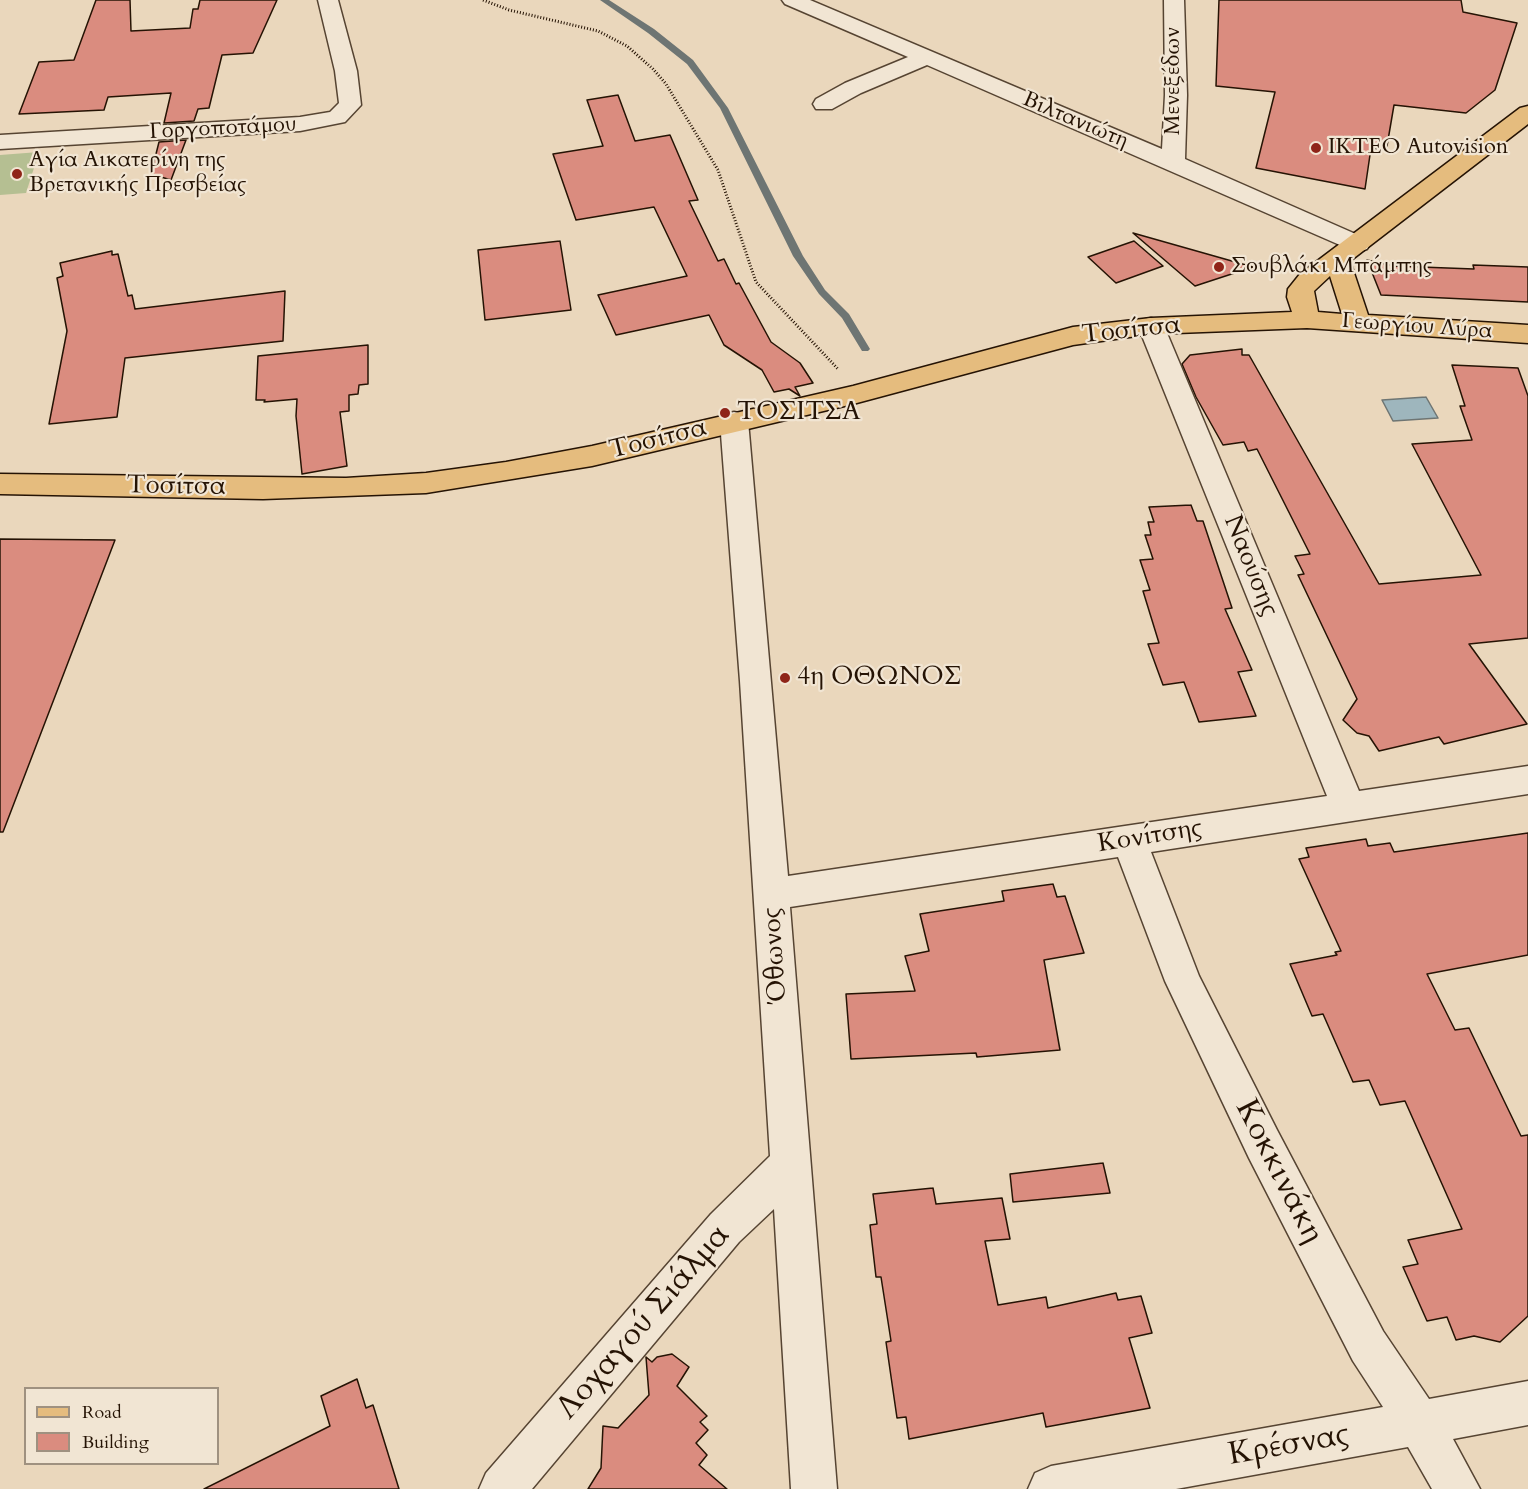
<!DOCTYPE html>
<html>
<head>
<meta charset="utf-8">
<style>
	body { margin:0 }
	#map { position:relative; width:1528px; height:1489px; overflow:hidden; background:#ead7bc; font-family:Cardo,serif }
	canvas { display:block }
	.legend { position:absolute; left:24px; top:1387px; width:195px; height:78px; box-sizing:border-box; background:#f1e5d3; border:2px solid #9f9180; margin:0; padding:8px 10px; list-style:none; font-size:18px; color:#251304 }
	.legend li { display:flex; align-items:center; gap:12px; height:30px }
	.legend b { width:30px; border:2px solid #9f9180 }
</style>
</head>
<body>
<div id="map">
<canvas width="1528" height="1489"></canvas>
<ul class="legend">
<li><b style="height:8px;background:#e5bc7e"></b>Road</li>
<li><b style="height:16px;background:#da8c7f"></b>Building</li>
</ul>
</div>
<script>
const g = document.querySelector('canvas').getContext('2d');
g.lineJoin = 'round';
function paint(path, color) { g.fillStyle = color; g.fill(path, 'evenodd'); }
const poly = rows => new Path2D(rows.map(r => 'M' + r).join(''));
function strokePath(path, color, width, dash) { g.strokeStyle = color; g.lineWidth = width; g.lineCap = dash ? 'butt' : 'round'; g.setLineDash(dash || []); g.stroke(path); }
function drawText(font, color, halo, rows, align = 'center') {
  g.font = font + ' Cardo,serif'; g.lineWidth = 4.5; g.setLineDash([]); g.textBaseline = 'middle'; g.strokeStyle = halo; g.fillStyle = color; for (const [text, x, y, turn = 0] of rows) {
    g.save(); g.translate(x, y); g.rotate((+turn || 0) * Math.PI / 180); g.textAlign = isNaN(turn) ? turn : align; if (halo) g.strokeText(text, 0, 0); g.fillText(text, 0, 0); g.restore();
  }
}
paint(poly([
	[39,152,26,193,0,195,0,155]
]), '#b5bf92');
const water = poly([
	[1426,397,1438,418,1393,421,1382,400,1426,397]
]);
paint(water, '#9eb6bd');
strokePath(water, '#6e7573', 1.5);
paint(poly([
	[600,0,609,0,654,29,693,60,728,108,803,256,825,290,849,314,870,349,868,351,862,351,842,318,819,294,793,256,720,108,687,64,648,33,600,0]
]), '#6e7573');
const building = poly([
	[96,0,130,0,131,31,190,28,193,9,198,9,200,0,277,0,253,53,222,55,209,108,198,109,194,121,164,123,171,93,108,97,104,110,19,114,39,62,74,60,96,0],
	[1219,0,1461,0,1463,12,1517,23,1495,90,1466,113,1394,105,1387,146,1378,144,1378,149,1371,148,1365,189,1256,168,1275,92,1216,86,1219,0],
	[618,95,635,141,670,135,698,200,689,201,718,261,724,259,736,284,739,283,771,342,800,363,813,383,795,387,800,396,789,389,774,392,762,370,724,345,709,315,616,335,598,295,687,276,654,207,576,220,553,154,603,146,587,100,618,95],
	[186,140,171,180,151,174,159,142,186,140],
	[1133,233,1253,267,1195,286,1133,233],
	[560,241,571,310,485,320,478,250,560,241],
	[1134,241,1163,266,1116,283,1088,257,1134,241],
	[112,251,112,255,118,254,128,296,132,295,135,309,285,291,283,341,125,358,117,417,49,424,67,331,57,278,63,276,60,263,112,251],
	[1367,260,1394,266,1474,269,1473,265,1528,267,1528,302,1381,295,1367,260],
	[368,345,368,384,359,385,358,394,349,395,349,411,340,412,347,466,302,474,296,416,297,399,264,402,265,400,256,400,258,356,368,345],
	[1242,349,1242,355,1249,355,1379,584,1481,575,1412,444,1472,440,1460,406,1465,406,1452,365,1518,368,1528,396,1528,638,1469,644,1527,724,1444,744,1439,737,1379,751,1369,736,1357,733,1343,720,1357,699,1298,575,1304,574,1295,556,1310,554,1257,449,1248,451,1244,442,1223,445,1196,397,1182,364,1190,355,1242,349],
	[1191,505,1197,521,1203,521,1232,608,1225,609,1252,670,1238,672,1256,716,1199,722,1184,682,1163,685,1148,644,1159,643,1143,591,1150,590,1140,560,1153,559,1145,535,1151,535,1148,522,1154,522,1149,507,1191,505],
	[0,539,115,540,3,832,0,832,0,539],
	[1528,833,1528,955,1427,974,1455,1030,1469,1028,1521,1136,1528,1135,1528,1316,1500,1342,1474,1336,1456,1340,1447,1317,1427,1321,1403,1267,1418,1264,1408,1240,1462,1229,1405,1101,1380,1105,1369,1080,1353,1082,1323,1014,1312,1016,1290,964,1337,955,1335,952,1341,951,1299,859,1309,857,1306,848,1366,839,1368,846,1390,843,1394,852,1528,833],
	[1053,884,1057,897,1065,896,1084,953,1044,960,1060,1050,977,1057,976,1053,851,1059,846,994,915,991,905,956,929,951,920,914,1004,901,1002,891,1053,884],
	[1103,1163,1110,1193,1013,1202,1010,1174,1103,1163],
	[933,1188,936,1204,1002,1198,1010,1239,985,1241,998,1305,1046,1297,1048,1308,1116,1293,1118,1300,1141,1296,1152,1333,1129,1338,1150,1408,1046,1427,1043,1413,909,1439,906,1417,897,1418,886,1342,891,1341,881,1277,876,1277,870,1225,877,1224,873,1194,933,1188],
	[672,1354,689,1367,677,1386,707,1416,700,1422,708,1430,696,1443,707,1455,699,1465,727,1489,588,1489,601,1468,603,1426,618,1428,649,1395,646,1357,652,1362,657,1357,672,1354],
	[357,1379,366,1408,373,1405,399,1489,204,1489,330,1426,321,1396,357,1379]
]);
paint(building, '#da8c7f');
strokePath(building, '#251304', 1.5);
const minor = poly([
	[318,0,338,0,357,71,361,105,345,122,300,131,0,149,0,135,300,117,330,112,339,103,335,71,318,0],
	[782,0,810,0,1162,149,1165,95,1164,0,1184,0,1187,95,1185,159,1367,239,1370,244,1367,249,1358,252,1349,249,927,65,861,93,832,109,816,109,813,104,816,99,845,83,908,57,785,4,782,0],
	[1151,318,1160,320,1164,326,1359,791,1528,766,1528,794,1151,852,1199,976,1277,1130,1383,1331,1429,1399,1528,1381,1528,1425,1453,1439,1480,1489,1432,1489,1408,1447,1176,1489,1028,1489,1035,1473,1051,1466,1383,1407,1353,1361,1249,1158,1165,981,1118,857,790,907,837,1489,791,1489,774,1209,739,1242,532,1489,479,1489,486,1473,711,1214,770,1156,740,681,720,421,724,414,734,412,744,414,748,421,788,876,1327,796,1138,326,1142,320,1151,318]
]);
const major = poly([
	[1528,106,1528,124,1350,261,1368,315,1528,325,1528,343,1307,328,1151,334,1073,345,853,404,592,466,426,493,263,499,0,494,0,474,346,478,426,473,506,462,592,446,853,386,1073,327,1151,318,1292,312,1287,297,1288,289,1300,274,1520,108,1528,106],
	[1330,276,1342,314,1318,312,1314,291,1330,276]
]);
strokePath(minor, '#564432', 3);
strokePath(major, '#251304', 3);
strokePath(poly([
	[483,0,509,10,598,31,627,46,653,69,666,84,718,170,756,282,838,369]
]), '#251304', 3, [1, 2]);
paint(minor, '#f1e5d3');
paint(major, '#e5bc7e');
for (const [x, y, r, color] of [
	[1316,148,6,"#8f2418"],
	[17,174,6,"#8f2418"],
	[1219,267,6,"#8f2418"],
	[725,413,6,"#8f2418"],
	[785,678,6,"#8f2418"]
]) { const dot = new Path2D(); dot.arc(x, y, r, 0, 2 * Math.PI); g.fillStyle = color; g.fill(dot); strokePath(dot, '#f1e5d3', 2); }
drawText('22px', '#251304', '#f1e5d3', [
	["Μενεξέδων",1174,81,-90],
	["Βιλτανιώτη",1075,121,23],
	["Γοργοποτάμου",223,129,-3],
	["Γεωργίου Λύρα",1417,327,4]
]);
drawText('22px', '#251304', '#f1e5d3', [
	["ΙΚΤΕΟ Autovision",1328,148],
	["Αγία Αικατερίνη της",29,161],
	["Βρετανικής Πρεσβείας",29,186],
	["Σουβλάκι Μπάμπης",1231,267]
], 'left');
drawText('26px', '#251304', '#f1e5d3', [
	["Τοσίτσα",1131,331,-6],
	["Τοσίτσα",658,440,-14],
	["Τοσίτσα",176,487,1],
	["Ναούσης",1250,566,68],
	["Κονίτσης",1150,837,-9],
	["Όθωνος",776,955,-94]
]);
drawText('26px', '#251304', '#f1e5d3', [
	["ΤΟΣΙΤΣΑ",737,413],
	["4η ΟΘΩΝΟΣ",797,678]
], 'left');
drawText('32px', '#251304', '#f1e5d3', [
	["Κοκκινάκη",1278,1172,63],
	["Λοχαγού Σιάλμα",644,1323,-49],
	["Κρέσνας",1289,1446,-10]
]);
</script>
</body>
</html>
